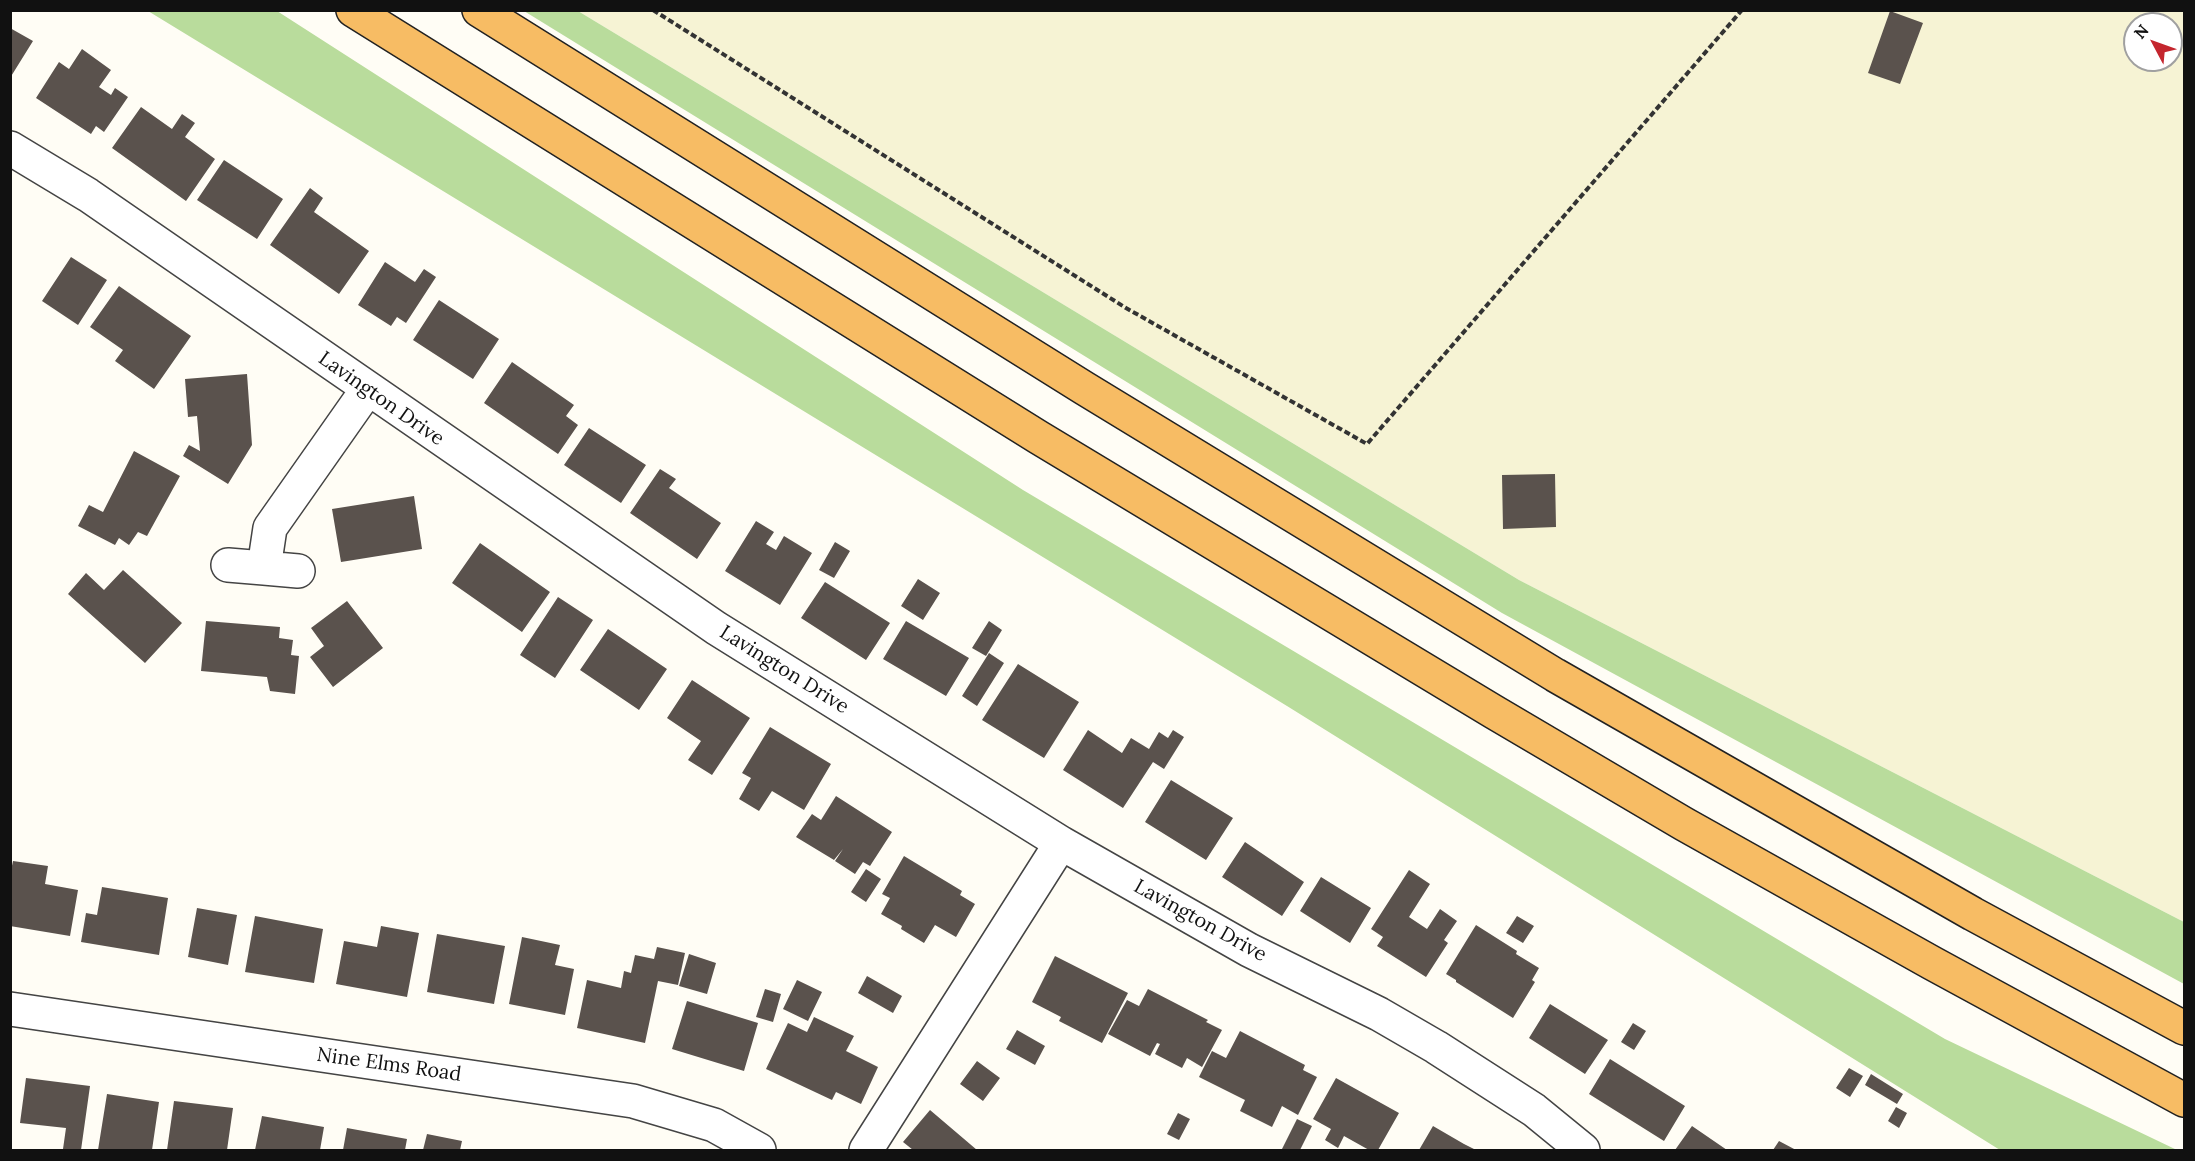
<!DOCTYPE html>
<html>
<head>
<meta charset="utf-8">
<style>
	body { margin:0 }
	#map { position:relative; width:2195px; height:1161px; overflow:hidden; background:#fffdf5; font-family:Lora,serif }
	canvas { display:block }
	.frame { position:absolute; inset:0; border:12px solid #111; pointer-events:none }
	.north { position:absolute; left:2123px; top:12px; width:60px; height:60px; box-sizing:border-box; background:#fff; border:2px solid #a0a0a0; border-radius:50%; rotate:311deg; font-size:16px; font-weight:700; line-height:24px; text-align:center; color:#111 }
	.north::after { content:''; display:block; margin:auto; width:21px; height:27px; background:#c4262e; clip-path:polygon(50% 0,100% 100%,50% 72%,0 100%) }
</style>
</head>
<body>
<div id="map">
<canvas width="2195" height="1161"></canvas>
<div class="frame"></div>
<div class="north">N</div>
</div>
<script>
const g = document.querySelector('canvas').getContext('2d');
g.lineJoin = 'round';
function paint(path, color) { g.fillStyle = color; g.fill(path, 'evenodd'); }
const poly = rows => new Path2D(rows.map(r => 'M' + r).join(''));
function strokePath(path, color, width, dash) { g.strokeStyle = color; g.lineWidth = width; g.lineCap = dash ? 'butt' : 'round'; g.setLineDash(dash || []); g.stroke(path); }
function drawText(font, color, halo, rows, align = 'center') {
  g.font = font + ' Lora,serif'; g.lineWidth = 6; g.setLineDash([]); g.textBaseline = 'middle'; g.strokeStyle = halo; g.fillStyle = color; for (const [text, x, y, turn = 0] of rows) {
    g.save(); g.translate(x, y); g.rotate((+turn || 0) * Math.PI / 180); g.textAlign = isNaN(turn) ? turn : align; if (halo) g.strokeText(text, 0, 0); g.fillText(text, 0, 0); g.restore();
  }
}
paint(poly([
	[578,11,2184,11,2184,922,1519,580],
	[2135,24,2171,24,2171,60,2135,60]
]), '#f6f3d4');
paint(poly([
	[148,11,277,11,1023,490,1945,1039,2177,1150,2000,1150,1287,706],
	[524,11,578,11,1519,580,2184,922,2184,984,1502,613]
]), '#b9dc9c');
paint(poly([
	[1890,11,1923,23,1900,84,1868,73],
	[10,28,33,41,10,78],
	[82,49,111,70,99,87,111,95,115,88,128,97,104,132,96,126,91,134,36,98,59,62,69,69],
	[141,107,172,129,182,114,195,123,185,137,215,159,186,201,112,148],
	[224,160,283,199,257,239,197,200],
	[310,188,323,198,314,212,369,251,339,294,270,245],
	[71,257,107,280,78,325,42,301],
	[385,262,415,282,424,269,436,277,406,323,397,317,391,326,358,305],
	[119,286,191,336,154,389,115,361,123,350,90,327],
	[439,300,499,339,473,379,413,340],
	[512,362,574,405,566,416,578,425,558,454,484,403],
	[247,374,252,445,228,484,183,456,189,445,200,451,197,416,188,417,185,379],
	[589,428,646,465,621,503,564,465],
	[134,451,180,476,147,536,138,532,129,545,119,538,115,545,78,526,89,505,103,512],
	[660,469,676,479,669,488,721,523,697,559,630,513],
	[1555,474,1556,527,1503,529,1502,475],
	[414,496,422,549,341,562,332,509],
	[756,521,774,532,766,544,776,550,784,536,812,553,780,605,725,571],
	[835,542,850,551,834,578,819,570],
	[480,543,550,592,522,632,452,583],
	[123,570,182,623,145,663,68,594,86,573,104,590],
	[918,579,940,593,923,620,901,606],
	[825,582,890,623,866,660,801,618],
	[558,597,593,620,555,678,520,655],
	[347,601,383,648,333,687,310,657,324,646,311,628],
	[206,621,280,627,279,638,293,640,291,655,299,656,295,694,270,691,267,677,201,671],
	[906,621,969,658,946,696,883,659],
	[989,621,1002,630,986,656,972,648],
	[608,629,667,669,639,710,580,670],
	[989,653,1004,663,977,706,962,696],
	[1018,664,1079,702,1044,758,982,720],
	[692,680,750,718,712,775,688,760,701,741,667,718],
	[770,727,831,764,804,810,772,791,759,811,739,799,751,778,742,773],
	[1088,730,1122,753,1131,738,1149,749,1159,732,1168,738,1173,730,1184,737,1164,769,1153,762,1123,808,1063,770],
	[1171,780,1233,818,1206,860,1145,822],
	[836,796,892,832,870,866,863,862,855,874,835,861,843,849,834,860,796,837,812,814,821,820],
	[1245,842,1304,882,1282,916,1222,877],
	[904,856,962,891,960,895,975,904,956,937,935,925,924,943,901,929,902,926,881,914,890,898,882,894],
	[13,861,48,866,45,884,78,890,70,936,10,926,10,875],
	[866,869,881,879,866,902,851,892],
	[1409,870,1430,884,1409,917,1427,929,1440,909,1457,921,1444,940,1448,943,1426,977,1377,946,1383,937,1371,929],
	[1321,877,1371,908,1350,943,1300,911],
	[102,887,168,898,159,955,81,942,86,913,97,915],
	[197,908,237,915,228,965,188,957],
	[255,916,323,929,314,983,245,972],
	[1517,916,1534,926,1523,943,1506,933],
	[1476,925,1517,951,1516,954,1539,968,1532,980,1535,982,1513,1018,1456,982,1456,980,1446,974],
	[381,926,419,933,407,997,336,984,344,941,377,947],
	[437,934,505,946,494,1004,427,992],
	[522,937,560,945,555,965,574,969,565,1015,509,1004],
	[657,947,685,953,678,985,658,981,645,1043,577,1028,587,980,621,988,624,971,631,973,635,955,654,959],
	[689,954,716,963,707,994,679,986],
	[1055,956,1128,993,1102,1043,1059,1021,1061,1017,1032,1002],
	[867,976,902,996,893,1013,858,993],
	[797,980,822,992,808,1021,783,1009],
	[765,989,781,994,773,1022,756,1017],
	[1148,989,1208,1020,1206,1022,1222,1030,1202,1067,1187,1058,1182,1068,1155,1054,1160,1044,1157,1043,1150,1056,1108,1034,1127,1000,1139,1006],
	[687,1001,758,1023,744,1071,672,1049],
	[1550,1004,1608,1040,1585,1074,1529,1038],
	[814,1017,854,1036,846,1051,878,1067,861,1104,836,1092,832,1100,766,1069,788,1023,807,1032],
	[1633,1023,1646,1031,1634,1050,1621,1042],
	[1017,1030,1045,1046,1035,1065,1006,1049],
	[1240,1031,1305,1065,1303,1070,1317,1077,1298,1115,1282,1106,1272,1127,1240,1111,1245,1100,1199,1077,1212,1051,1226,1058],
	[1610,1059,1685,1106,1664,1141,1589,1094],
	[977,1061,1000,1078,983,1101,960,1084],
	[1849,1068,1863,1076,1850,1097,1836,1088],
	[1871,1074,1903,1094,1897,1104,1865,1085],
	[26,1078,90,1086,81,1150,63,1149,66,1128,20,1123],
	[1336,1078,1399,1113,1378,1150,1369,1150,1344,1136,1338,1148,1325,1140,1331,1129,1313,1119],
	[107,1094,159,1102,152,1150,98,1150],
	[174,1101,233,1108,227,1150,167,1150],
	[1896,1107,1907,1113,1899,1128,1888,1121],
	[930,1110,977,1150,913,1150,903,1142],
	[1178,1113,1190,1119,1179,1140,1167,1134],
	[262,1116,324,1127,320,1150,255,1150],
	[1297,1119,1312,1126,1300,1150,1284,1150,1282,1149],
	[1433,1126,1464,1144,1476,1150,1419,1150],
	[1692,1126,1727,1150,1675,1150],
	[347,1128,407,1139,405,1150,343,1150],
	[427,1134,462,1141,460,1150,423,1150],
	[1779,1141,1796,1150,1773,1150]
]), '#5a524d');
const minor = poly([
	[10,148,88,195,716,628,1061,843,1249,950,1379,1014,1436,1047,1534,1110,1583,1150],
	[228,565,264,568],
	[298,571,264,568,270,528,367,390],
	[10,1009,633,1101,714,1125,759,1150],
	[866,1150,1061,843]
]);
const trunk = poly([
	[353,10,1038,437,1494,712,1684,824,1932,963,2184,1100],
	[479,10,1084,388,1555,675,1973,914,2184,1028]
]);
strokePath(minor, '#444', 36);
strokePath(trunk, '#222', 36);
strokePath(poly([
	[653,10,1126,308,1367,444,1742,10]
]), '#333', 4, [6, 3]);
strokePath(minor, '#fff', 33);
strokePath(trunk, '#f7bc64', 33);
drawText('20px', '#111', '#fff', [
	["Lavington Drive",381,399,35],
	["Lavington Drive",784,670,32],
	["Lavington Drive",1200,921,29],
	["Nine Elms Road",389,1065,8]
]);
</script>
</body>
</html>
